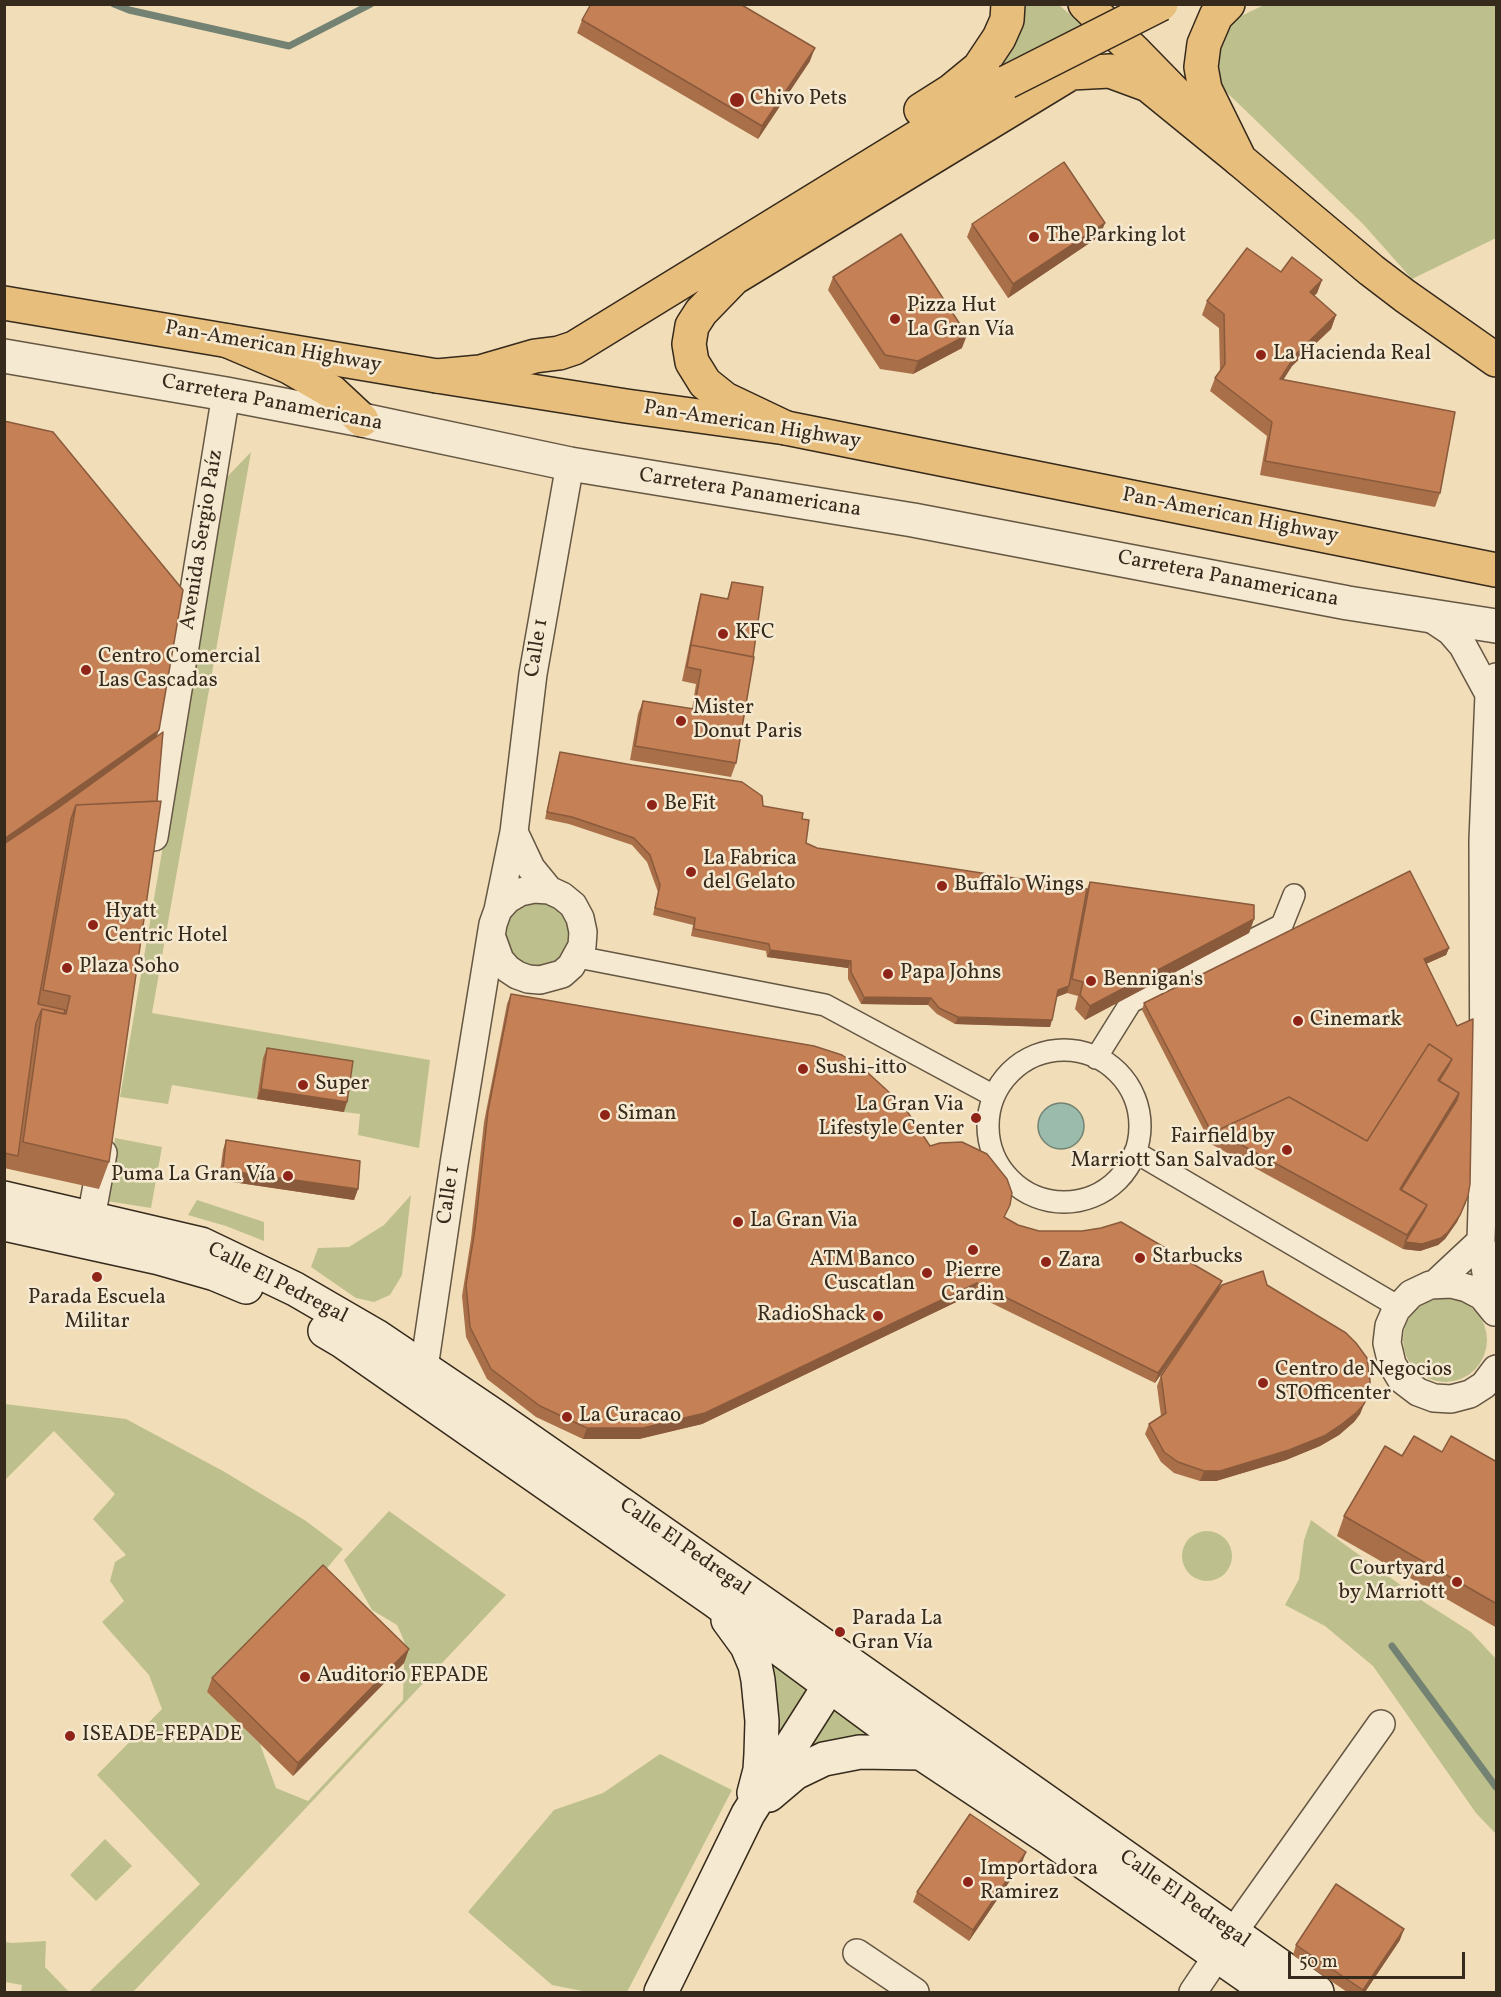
<!DOCTYPE html>
<html>
<head>
<meta charset="utf-8">
<style>
	body { margin:0 }
	#map { position:relative; width:1501px; height:1997px; overflow:hidden; background:#f1ddb8; font-family:Vollkorn,serif }
	canvas { display:block }
	.frame { position:absolute; inset:0; border:6px solid #362a1c; pointer-events:none }
	.scale { position:absolute; left:1288px; top:1952px; width:177px; height:27px; box-sizing:border-box; border:3px solid #362a1c; border-top:0; padding-left:8px; font-size:18px; line-height:21px; white-space:nowrap; color:#362a1c; -webkit-text-stroke:4px #f6e9d1; paint-order:stroke }
</style>
</head>
<body>
<div id="map">
<canvas width="1501" height="1997"></canvas>
<div class="frame"></div>
<div class="scale">50 m</div>
</div>
<script>
const g = document.querySelector('canvas').getContext('2d');
g.lineJoin = 'round';
function paint(path, color) { g.fillStyle = color; g.fill(path, 'evenodd'); }
const poly = rows => new Path2D(rows.map(r => 'M' + r).join(''));
function strokePath(path, color, width, dash) { g.strokeStyle = color; g.lineWidth = width; g.lineCap = dash ? 'butt' : 'round'; g.setLineDash(dash || []); g.stroke(path); }
function drawText(font, color, halo, rows, align = 'center') {
  g.font = font + ' Vollkorn,serif'; g.lineWidth = 5; g.setLineDash([]); g.textBaseline = 'middle'; g.strokeStyle = halo; g.fillStyle = color; for (const [text, x, y, turn = 0] of rows) {
    g.save(); g.translate(x, y); g.rotate((+turn || 0) * Math.PI / 180); g.textAlign = isNaN(turn) ? turn : align; if (halo) g.strokeText(text, 0, 0); g.fillText(text, 0, 0); g.restore();
  }
}
paint(poly([
	[1022,5,1059,5,1082,25,977,85],
	[1264,5,1496,5,1496,238,1412,279,1363,224,1214,80,1220,35,1235,19],
	[251,452,152,1013,430,1060,419,1148,358,1135,360,1114,344,1112,349,1071,263,1059,257,1099,172,1085,168,1104,120,1097,226,478],
	'503 934a34 34 0 1 1 68 0a34 34 0 1 1-68 0Z',
	[115,1138,162,1147,151,1208,107,1201],
	[411,1195,402,1275,390,1295,374,1302,356,1298,311,1267,318,1248,349,1247,384,1225],
	[197,1200,264,1222,264,1241,226,1226,188,1215],
	'1403 1340a42 42 0 1 1 84 0a42 42 0 1 1-84 0Z',
	[5,1404,126,1419,223,1471,306,1521,343,1549,318,1579,207,1692,260,1744,276,1788,308,1801,403,1700,404,1663,407,1649,402,1636,397,1625,372,1610,344,1560,389,1511,506,1595,133,1992,89,1992,200,1884,97,1775,162,1709,149,1675,102,1622,124,1601,110,1581,115,1562,126,1555,93,1519,115,1494,54,1431,5,1480],
	[1311,1520,1424,1602,1471,1632,1496,1659,1496,1834,1476,1813,1373,1666,1325,1626,1285,1605,1299,1579,1304,1540],
	'1182 1556a25 25 0 1 1 50 0a25 25 0 1 1-50 0Z',
	[763,1655,802,1685,805,1690,805,1695,772,1752],
	[831,1703,878,1736,788,1764],
	[660,1754,732,1790,627,1992,587,1992,552,1985,468,1912,554,1810,603,1793],
	[105,1839,132,1866,96,1901,70,1875],
	[46,1941,45,1967,69,1992,21,1992,22,1985,5,1982,5,1942,12,1943]
]), '#bdc08d');
const water = poly([
	'1038 1126a23 23 0 1 1 46 0a23 23 0 1 1-46 0Z'
]);
paint(water, '#9bbcad');
strokePath(water, '#738273', 1.5);
strokePath(poly([
	[114,4,129,10,289,46,371,4],
	[1392,1646,1496,1787]
]), '#738273', 7);
const pedestrian = poly([
	[578,957,825,1005,994,1096],
	'988 1126a76 76 0 1 1 152 0a76 76 0 1 1-152 0Z',
	[1096,1058,1131,1002,1282,925,1294,895],
	[1135,1152,1399,1307]
]);
const minor = poly([
	[1426,615,1450,631,1463,646,1489,694],
	[514,832,531,868,549,890],
	[154,837,226,394],
	[498,910,514,832,533,674,570,464],
	[91,1218,103,1153],
	[1435,1284,1481,1241],
	[1491,1305,1481,1241,1484,1144,1483,840,1489,694,1496,677],
	[1495,1312,1482,1296,1467,1288,1451,1284,1430,1285,1411,1294,1396,1310,1389,1326,1387,1343,1392,1364,1401,1379,1418,1392,1434,1398,1451,1399,1470,1394,1484,1385,1496,1369],
	[424,1368,454,1164,493,924,498,910,508,899,520,892,534,889,549,890,562,896,573,905,580,918,583,932,582,946,571,966,562,974,540,980,528,979,517,975,508,969,500,960,492,938],
	[857,1953,915,1992],
	[1193,1992,1232,1934,1381,1724]
]);
const tertiary = poly([
	[4,356,226,394,362,420,570,464,913,520,1348,603,1496,626]
]);
const secondary = poly([
	[4,1198,201,1244,295,1289,376,1336,493,1415,845,1660,1317,1992],
	[4,1224,159,1258,215,1274,246,1287],
	[325,1331,342,1341,715,1601,921,1753,1049,1838,1270,1992],
	[728,1620,747,1646,755,1665,758,1680,762,1721,761,1754,760,1770,754,1793],
	[769,1795,795,1773,824,1759,860,1752,921,1753],
	[661,1992,748,1814,840,1669]
]);
const primary = poly([
	[1085,4,1136,53,1182,100],
	[1228,4,1216,16,1204,44,1201,67,1205,89,1238,156],
	[1220,139,1240,160,1371,270,1405,296,1496,360],
	[4,303,437,376,626,406,786,428,1496,570]
]);
const trunk = poly([
	[921,110,951,91,979,68,999,38,1007,20,1008,4],
	[228,341,289,367,332,392,362,420],
	[437,376,480,372,535,356,559,353,574,348,1007,82],
	[786,428,725,399,705,383,692,362,689,344,692,326,701,312,734,278,1071,73,1110,71,1148,85,1240,160]
]);
strokePath(pedestrian, '#655743', 24);
strokePath(minor, '#655743', 30);
strokePath(tertiary, '#655743', 36);
strokePath(secondary, '#362a1c', 36);
strokePath(primary, '#362a1c', 36);
strokePath(trunk, '#362a1c', 36);
strokePath(pedestrian, '#f6e9d1', 21);
strokePath(minor, '#f6e9d1', 27);
strokePath(tertiary, '#f6e9d1', 33);
strokePath(secondary, '#f6e9d1', 33);
strokePath(primary, '#e8be7c', 33);
strokePath(trunk, '#e8be7c', 33);
const trunkBridge = poly([
	[1007,82,1161,4]
]);
strokePath(trunkBridge, '#362a1c', 36, []);
strokePath(trunkBridge, '#e8be7c', 33);
paint(poly([
	[582,20,810,61,758,139,577,33],
	[972,224,1100,236,1008,298,967,237],
	[1281,272,1322,280,1317,293,1314,296,1336,315,1331,329,1292,366,1283,380,1440,493,1435,507,1260,475,1267,436,1210,391,1215,378,1220,371,1219,328,1202,315,1207,301],
	[833,277,962,348,913,374,880,369,828,290],
	[4,421,159,730,157,736,109,1162,99,1189,4,1168],
	[732,582,736,763,731,777,630,760,638,714,643,701,692,709,696,684,682,681,698,604,701,594,727,599],
	[560,752,763,806,802,819,806,843,817,848,1087,889,1090,882,1254,919,1249,933,1085,1020,1075,1009,1078,996,1067,993,1057,997,1050,1027,955,1024,937,1014,928,1005,861,1004,848,979,848,968,767,957,766,951,691,936,693,925,653,915,658,892,647,862,632,845,569,824,545,819,558,759],
	[1449,948,1446,955,1426,964,1466,1203,1457,1222,1445,1239,1438,1245,1420,1251,1403,1249,1211,1144,1142,1010,1144,1003],
	[511,994,930,1146,1005,1218,1018,1225,1219,1290,1267,1285,1365,1402,1360,1414,1354,1422,1339,1435,1320,1446,1286,1460,1216,1481,1200,1481,1174,1473,1161,1462,1145,1434,1149,1424,1161,1416,1157,1386,1161,1376,1191,1331,1155,1383,973,1294,702,1424,639,1439,583,1439,536,1417,487,1379,466,1337,462,1296,471,1239,484,1122,507,1004],
	[267,1048,344,1112,257,1099,263,1058],
	[226,1140,358,1189,354,1200,219,1180,223,1150],
	[1442,1452,1497,1462,1497,1628,1337,1536,1344,1516,1402,1456],
	[409,1649,404,1663,293,1776,207,1692,212,1678],
	[1022,1863,969,1941,913,1902,917,1892],
	[1400,1940,1365,1992,1347,1992,1293,1955,1296,1945]
]), '#a96f49');
paint(poly([
	[815,48,810,61,758,139,762,126],
	[1105,223,1100,236,1008,298,1013,284],
	[1322,280,1317,293,1305,305,1310,292],
	[1336,315,1331,329,1292,366,1275,393,1280,379,1297,353],
	[967,335,962,348,913,374,918,361],
	[159,730,155,740,4,847,4,839],
	[1254,919,1249,933,1085,1020,1090,1006],
	[1449,948,1446,955,1421,966,1424,959],
	[770,950,851,961,848,968,767,957],
	[1069,986,1067,993,1056,997,1058,990],
	[864,997,931,998,928,1005,861,1004],
	[958,1017,1052,1020,1050,1027,955,1024],
	[1452,1059,1447,1072,1437,1088,1438,1080],
	[261,1089,347,1102,344,1112,257,1099],
	[1459,1093,1454,1107,1398,1196,1400,1189],
	[223,1170,358,1189,354,1200,219,1180],
	[1468,1196,1457,1222,1445,1239,1438,1245,1420,1251,1403,1249,1407,1235,1427,1205],
	[1222,1281,1218,1292,1155,1383,1158,1373],
	[977,1283,973,1294,702,1424,639,1439,583,1439,587,1428],
	[1369,1392,1360,1414,1354,1422,1339,1435,1320,1446,1286,1460,1216,1481,1200,1481,1204,1471],
	[409,1649,404,1663,293,1776,298,1763],
	[1026,1852,1022,1863,969,1941,973,1930],
	[1404,1929,1400,1940,1365,1992,1362,1992]
]), '#8a5a3c');
const building = poly([
	[591,4,740,4,815,48,762,126,582,20,591,4],
	[1064,162,1105,223,1013,284,972,224,1064,162],
	[901,234,967,335,918,361,885,355,833,277,901,234],
	[1247,248,1281,272,1292,257,1322,280,1310,292,1336,315,1297,353,1280,379,1455,412,1440,493,1265,461,1272,422,1215,378,1225,364,1224,314,1207,301,1247,248],
	[4,421,53,432,183,590,159,730,4,839,4,421],
	[732,582,763,587,753,657,691,645,690,649,701,594,728,599,732,582],
	[691,645,754,657,736,763,635,746,643,701,694,709,701,670,687,667,691,645],
	[163,732,157,801,76,805,71,819,38,1004,65,1010,64,1014,42,1009,36,1023,18,1156,4,1153,4,844,58,808,163,732],
	[560,752,632,765,742,782,762,796,763,806,803,813,802,819,809,820,806,843,817,848,1087,889,1069,986,1058,990,1052,1020,958,1017,939,1008,931,998,864,997,851,972,851,961,770,950,769,944,694,929,695,918,655,908,660,885,650,855,634,838,572,817,547,812,560,752],
	[161,801,109,1162,23,1142,42,1009,66,1014,70,996,43,990,76,805,161,801],
	[1410,871,1449,948,1424,959,1457,1026,1473,1019,1470,1184,1468,1196,1460,1215,1448,1232,1441,1238,1422,1244,1405,1242,1424,1211,1427,1205,1401,1190,1457,1100,1459,1093,1439,1081,1449,1065,1452,1059,1429,1044,1367,1141,1289,1097,1216,1131,1214,1137,1144,1003,1410,871],
	[1090,882,1254,905,1254,919,1090,1006,1080,995,1083,982,1072,979,1090,882],
	[511,994,814,1046,842,1055,867,1072,903,1105,930,1146,940,1143,962,1142,987,1154,1007,1179,1012,1193,1010,1205,1004,1217,1018,1225,1039,1231,1082,1231,1101,1228,1121,1222,1222,1281,1158,1373,977,1283,705,1413,643,1428,587,1428,540,1406,491,1369,470,1327,466,1285,475,1229,488,1111,511,994],
	[1429,1044,1452,1059,1438,1080,1459,1093,1400,1189,1427,1205,1407,1235,1216,1131,1289,1097,1367,1141,1429,1044],
	[267,1048,353,1061,347,1102,261,1089,267,1048],
	[226,1140,360,1161,358,1189,223,1170,226,1140],
	[1263,1271,1267,1285,1346,1333,1356,1343,1367,1358,1370,1381,1369,1392,1364,1404,1357,1412,1342,1424,1324,1436,1289,1450,1220,1471,1204,1471,1178,1462,1164,1452,1149,1424,1166,1413,1161,1376,1222,1285,1263,1271],
	[1414,1436,1442,1452,1451,1436,1497,1462,1497,1604,1344,1516,1385,1446,1402,1456,1414,1436],
	[323,1565,409,1649,298,1763,212,1678,323,1565],
	[970,1814,1026,1852,973,1930,917,1892,970,1814],
	[1336,1884,1404,1929,1363,1990,1296,1945,1336,1884]
]);
paint(building, '#c58155');
strokePath(building, '#8a5a3c', 1.5);
for (const [x, y, r, color] of [
	[737,100,8,"#8f2418"],
	[1034,237,6,"#8f2418"],
	[895,319,6,"#8f2418"],
	[1261,355,6,"#8f2418"],
	[723,634,6,"#8f2418"],
	[86,670,6,"#8f2418"],
	[681,721,6,"#8f2418"],
	[652,805,6,"#8f2418"],
	[691,872,6,"#8f2418"],
	[942,886,6,"#8f2418"],
	[93,925,6,"#8f2418"],
	[67,968,6,"#8f2418"],
	[888,974,6,"#8f2418"],
	[1091,981,6,"#8f2418"],
	[1298,1021,6,"#8f2418"],
	[803,1069,6,"#8f2418"],
	[303,1085,6,"#8f2418"],
	[605,1115,6,"#8f2418"],
	[976,1118,6,"#8f2418"],
	[1287,1150,6,"#8f2418"],
	[288,1176,6,"#8f2418"],
	[738,1222,6,"#8f2418"],
	[973,1250,6,"#8f2418"],
	[1140,1258,6,"#8f2418"],
	[1046,1262,6,"#8f2418"],
	[927,1273,6,"#8f2418"],
	[97,1277,6,"#8f2418"],
	[878,1316,6,"#8f2418"],
	[1263,1383,6,"#8f2418"],
	[567,1417,6,"#8f2418"],
	[1457,1582,6,"#8f2418"],
	[840,1632,6,"#8f2418"],
	[305,1677,6,"#8f2418"],
	[70,1736,6,"#8f2418"],
	[968,1882,6,"#8f2418"]
]) { const dot = new Path2D(); dot.arc(x, y, r, 0, 2 * Math.PI); g.fillStyle = color; g.fill(dot); strokePath(dot, '#f6e9d1', 2); }
drawText('21px', '#362a1c', '#f6e9d1', [
	["Chivo Pets",750,100],
	["The Parking lot",1046,237],
	["Pizza Hut",907,307],
	["La Gran Vía",907,331],
	["La Hacienda Real",1273,355],
	["KFC",735,634],
	["Centro Comercial",98,658],
	["Las Cascadas",98,682],
	["Mister",693,709],
	["Donut Paris",693,733],
	["Be Fit",664,805],
	["La Fabrica",703,860],
	["del Gelato",703,884],
	["Buffalo Wings",954,886],
	["Hyatt",105,913],
	["Centric Hotel",105,937],
	["Plaza Soho",79,968],
	["Papa Johns",900,974],
	["Bennigan's",1103,981],
	["Cinemark",1310,1021],
	["Sushi-itto",815,1069],
	["Super",315,1085],
	["La Gran Via",964,1106,"right"],
	["Lifestyle Center",964,1130,"right"],
	["Siman",617,1115],
	["Fairfield by",1275,1138,"right"],
	["Marriott San Salvador",1275,1162,"right"],
	["Puma La Gran Vía",276,1176,"right"],
	["La Gran Via",750,1222],
	["Starbucks",1152,1258],
	["ATM Banco",915,1261,"right"],
	["Cuscatlan",915,1285,"right"],
	["Zara",1058,1262],
	["Pierre",973,1272,"center"],
	["Cardin",973,1296,"center"],
	["Parada Escuela",97,1299,"center"],
	["Militar",97,1323,"center"],
	["RadioShack",866,1316,"right"],
	["Centro de Negocios",1275,1371],
	["STOfficenter",1275,1395],
	["La Curacao",579,1417],
	["Courtyard",1445,1570,"right"],
	["by Marriott",1445,1594,"right"],
	["Parada La",852,1620],
	["Gran Vía",852,1644],
	["Auditorio FEPADE",317,1677],
	["ISEADE-FEPADE",82,1736],
	["Importadora",980,1870],
	["Ramirez",980,1894]
], 'left');
drawText('21px', '#362a1c', '#f6e9d1', [
	["Pan-American Highway",273,348,10],
	["Carretera Panamericana",272,404,11],
	["Pan-American Highway",752,426,9],
	["Carretera Panamericana",750,494,9],
	["Pan-American Highway",1230,517,11],
	["Avenida Sergio Paíz",203,540,-81],
	["Carretera Panamericana",1228,580,11],
	["Calle 1",538,648,-81],
	["Calle 1",450,1195,-82],
	["Calle El Pedregal",277,1284,27],
	["Calle El Pedregal",684,1548,35],
	["Calle El Pedregal",1184,1900,35]
]);
</script>
</body>
</html>
